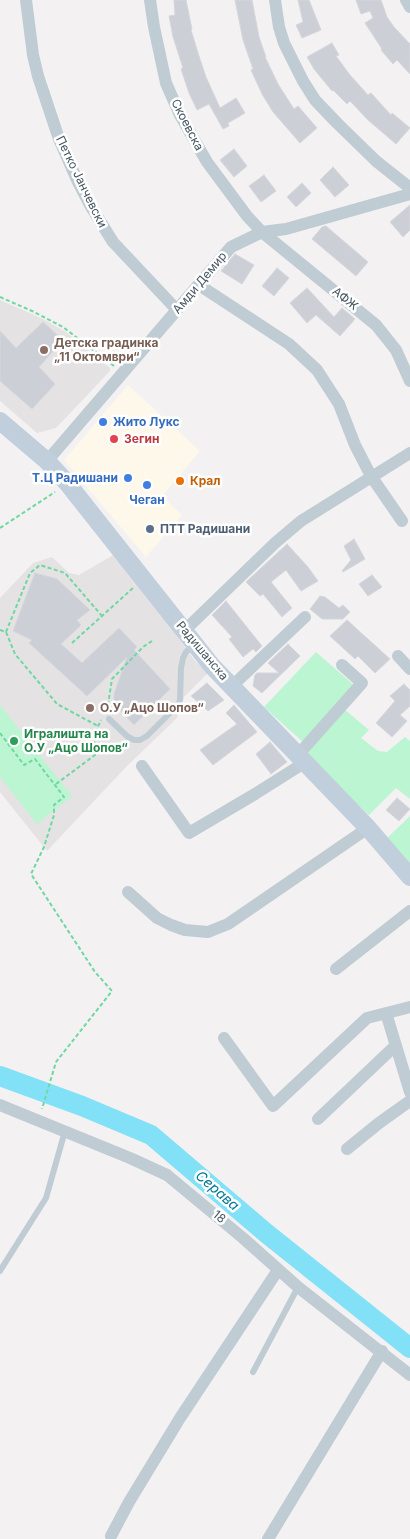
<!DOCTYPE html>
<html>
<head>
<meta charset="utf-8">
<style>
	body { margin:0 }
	canvas { display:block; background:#f3f1f1 }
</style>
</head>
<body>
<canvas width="410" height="1539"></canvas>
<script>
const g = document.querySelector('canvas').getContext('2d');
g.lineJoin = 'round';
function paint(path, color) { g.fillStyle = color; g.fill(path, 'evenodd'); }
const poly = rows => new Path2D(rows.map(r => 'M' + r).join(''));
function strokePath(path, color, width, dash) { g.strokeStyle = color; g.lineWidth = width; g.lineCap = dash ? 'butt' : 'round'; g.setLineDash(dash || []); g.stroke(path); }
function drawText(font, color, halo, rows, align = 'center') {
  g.font = font + ' Inter,sans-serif'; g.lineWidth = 5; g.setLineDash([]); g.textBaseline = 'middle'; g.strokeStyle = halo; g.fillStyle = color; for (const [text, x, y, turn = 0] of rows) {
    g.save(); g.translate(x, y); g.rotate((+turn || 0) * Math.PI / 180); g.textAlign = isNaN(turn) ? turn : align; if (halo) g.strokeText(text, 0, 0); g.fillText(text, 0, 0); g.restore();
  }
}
paint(poly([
	[128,385,200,451,162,496,182,515,146,557,64,460]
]), '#fef8ea');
paint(poly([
	[0,300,43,319,66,332,110,368,110,371,56,428,37,433,0,401],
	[115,554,126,566,195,661,209,672,184,697,177,718,126,767,47,851,0,792,0,598,33,563,52,557,69,573,79,575]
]), '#e5e2e3');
paint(poly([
	[316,652,355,686,304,743,264,707],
	[0,705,72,796,37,824,0,777],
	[344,709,369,730,361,738,378,751,387,752,405,737,410,741,410,799,396,788,369,815,305,756],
	[410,816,410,866,385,840]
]), '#bbf5d1');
strokePath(poly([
	[0,1076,82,1106,151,1135,266,1233,410,1348]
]), '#83e1f7', 20);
const building = poly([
	[174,0,186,0,192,29,191,30,199,56,206,77,220,108,236,98,245,113,228,123,229,126,223,129,209,104,197,110,189,93,181,69,183,68,173,37,169,16,175,15,174,0],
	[235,0,252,0,259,37,266,57,265,57,278,84,294,109,298,106,317,128,300,143,273,112,262,94,251,70,253,69,243,40,235,0],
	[298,0,309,0,321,30,302,38,296,25,303,22,298,0],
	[356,0,381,0,387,17,394,27,410,44,410,74,397,60,393,64,381,50,382,49,365,23,373,18,370,11,361,14,356,0],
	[332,43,339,55,336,56,350,75,368,95,371,93,391,115,392,113,410,128,396,144,368,120,350,101,347,104,333,90,332,91,314,69,307,57,332,43],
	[234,149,247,166,234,177,220,160,234,149],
	[333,167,349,185,335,197,320,180,333,167],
	[264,175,276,191,261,202,249,186,264,175],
	[302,183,311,193,296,207,287,197,302,183],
	[410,205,410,230,403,237,390,222,410,205],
	[326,226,368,262,356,276,312,239,322,227,326,226],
	[235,254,254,265,242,284,221,271,235,254],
	[277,268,289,278,274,296,262,286,277,268],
	[307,288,334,317,342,308,355,319,340,336,316,315,307,323,290,303,307,288],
	[43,322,63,340,39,367,55,384,32,409,0,381,0,331,16,348,43,322],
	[354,539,365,559,343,572,342,571,351,560,344,546,354,539],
	[287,544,308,567,318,581,301,591,286,570,271,582,292,608,282,617,263,594,260,596,246,582,287,544],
	[35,573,57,579,90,610,77,620,81,625,61,644,82,663,119,628,137,647,134,650,170,689,134,725,114,703,114,694,127,657,87,696,29,643,32,640,13,631,35,573],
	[372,575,382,587,368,596,359,584,372,575],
	[320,596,325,597,339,608,343,605,350,612,343,619,322,619,310,609,320,596],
	[226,601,262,646,256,652,253,649,243,657,229,639,232,637,212,615,226,601],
	[347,620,390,659,375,673,358,656,355,659,330,636,347,620],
	[288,644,300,656,262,693,253,686,255,675,257,673,279,673,268,663,288,644],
	[207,683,224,700,208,711,191,696,207,683],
	[404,684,410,690,410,706,400,715,407,721,392,737,376,723,395,701,390,696,404,684],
	[234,705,257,732,213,765,200,750,237,724,226,713,234,705],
	[270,742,287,762,271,774,256,754,270,742],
	[397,798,410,809,399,821,386,810,397,798]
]);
paint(building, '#ccd0d6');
strokePath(building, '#d4d7dd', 1);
strokePath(poly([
	[0,297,32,311,63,327,114,366],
	[0,528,55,492],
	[0,630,6,632,15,654,57,704,98,726],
	[6,632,30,573,40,565,65,573,102,616],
	[72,643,133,588],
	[105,711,108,705,112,679,143,647,152,641],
	[0,733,24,765,35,759,64,797,54,805,54,815,44,847,31,874,95,972,112,991,56,1062,42,1109],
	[56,784,95,755,94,735,101,720]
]), '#6ed8a2', 2, [4, 2.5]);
strokePath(poly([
	[109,719,128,737,134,740,140,740,147,736,178,705,180,700,181,668,183,658,186,652,194,645],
	[0,1271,46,1198,65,1131],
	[253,1372,298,1287]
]), '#c0ccd4', 6);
strokePath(poly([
	[26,0,33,55,38,76,59,139,78,182,90,205,113,242,177,310],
	[150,0,154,27,166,83,180,115,207,162,247,216,262,232,376,325,396,350,410,381],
	[275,0,279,27,284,43,303,81,315,100,337,123,376,161,410,188],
	[406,0,410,7],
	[199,285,289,344,317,370,339,404,355,445,371,476,402,521],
	[47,461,231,247,262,232,286,229,410,194],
	[184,631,275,543,301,521,410,453],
	[398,656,410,669],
	[231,687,305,617],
	[297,756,362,683,342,665],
	[142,766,189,833,255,794,304,763],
	[128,892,157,918,171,925,185,930,208,932,228,924,368,828],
	[336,969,410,911],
	[386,1013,410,1092],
	[224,1038,273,1106,367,1018,410,1007],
	[0,1105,130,1158,167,1175,243,1238,298,1287,410,1375],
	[318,1119,395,1046],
	[347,1149,379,1123,410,1101],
	[111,1536,129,1502,180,1418,278,1270],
	[268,1539,382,1351]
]), '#c0ccd4', 12);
strokePath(poly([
	[0,421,47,461,68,484,212,666,368,828,410,877]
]), '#c1cedc', 18);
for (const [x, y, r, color] of [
	[44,350,5,"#8d6e63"],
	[103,422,5,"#3f7fe0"],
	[114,439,5,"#e0444e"],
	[128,478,5,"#3f7fe0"],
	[180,481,5,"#e8710a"],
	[147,485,5,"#3f7fe0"],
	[150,529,5,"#5c6f8a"],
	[90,708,5,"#8d6e63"],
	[14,741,5,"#2e9e5b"]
]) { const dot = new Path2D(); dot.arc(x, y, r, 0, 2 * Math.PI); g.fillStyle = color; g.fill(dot); strokePath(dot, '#fff', 2); }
drawText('12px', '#465561', '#fff', [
	["Скоевска",187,125,63],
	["Петко Јанчевски",81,182,64],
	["Амди Демир",200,283,-50],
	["АФЖ",345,299,39],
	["Радишанска",202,651,50],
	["18",219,1217,40]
]);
drawText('bold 12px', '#785e54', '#fff', [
	["Детска градинка",54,343],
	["„11 Октомври“",54,357],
	["О.У „Ацо Шопов“",100,708]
], 'left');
drawText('bold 12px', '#366cbe', '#fff', [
	["Жито Лукс",113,422],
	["Т.Ц Радишани",118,478,"right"],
	["Чеган",147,500,"center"]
], 'left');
drawText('bold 12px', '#be3a42', '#fff', [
	["Зегин",124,439]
], 'left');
drawText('bold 12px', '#c56008', '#fff', [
	["Крал",190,481]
], 'left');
drawText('bold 12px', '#4e5e75', '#fff', [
	["ПТТ Радишани",160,529]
], 'left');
drawText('bold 12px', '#27864d', '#fff', [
	["Игралишта на",24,734],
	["О.У „Ацо Шопов“",24,748]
], 'left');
drawText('italic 14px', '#037b98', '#fff', [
	["Серава",217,1191,41]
]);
</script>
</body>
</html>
